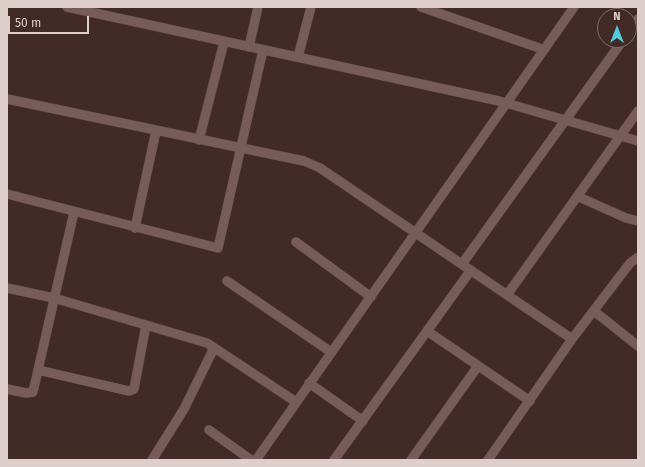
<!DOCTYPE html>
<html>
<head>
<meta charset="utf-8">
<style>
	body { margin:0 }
	#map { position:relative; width:645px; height:467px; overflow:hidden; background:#422a27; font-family:"Fira Sans",sans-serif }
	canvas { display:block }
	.frame { position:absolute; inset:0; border:8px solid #dfcfcc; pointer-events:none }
	.north { position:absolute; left:597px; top:8px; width:40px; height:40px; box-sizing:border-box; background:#422a27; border:1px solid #816c69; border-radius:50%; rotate:0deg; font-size:11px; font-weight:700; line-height:16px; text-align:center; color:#dfcfcc }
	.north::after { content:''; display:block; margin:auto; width:14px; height:18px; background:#53cbdb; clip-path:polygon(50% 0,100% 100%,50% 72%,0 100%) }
	.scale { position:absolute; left:8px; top:16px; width:81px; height:18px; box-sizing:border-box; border:2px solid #dfcfcc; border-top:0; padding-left:5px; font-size:12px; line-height:14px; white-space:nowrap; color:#dfcfcc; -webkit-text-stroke:3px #422a27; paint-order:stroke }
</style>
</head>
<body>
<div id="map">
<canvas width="645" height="467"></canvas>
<div class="frame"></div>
<div class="north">N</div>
<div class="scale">50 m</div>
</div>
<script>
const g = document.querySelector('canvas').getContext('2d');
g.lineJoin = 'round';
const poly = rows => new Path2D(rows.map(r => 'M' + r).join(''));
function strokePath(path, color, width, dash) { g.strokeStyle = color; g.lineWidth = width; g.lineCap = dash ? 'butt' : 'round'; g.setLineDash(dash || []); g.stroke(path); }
const minor = poly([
	[67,7,499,101,638,141],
	[421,7,542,49],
	[629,32,638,19],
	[249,47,258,7],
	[298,57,311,7],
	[7,99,304,161,320,168,572,339],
	[199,140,224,42],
	[7,194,218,248,263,50],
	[579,197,626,218,638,221],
	[135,228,156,131],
	[296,242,371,297],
	[462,264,623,40],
	[227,281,331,352],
	[7,288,54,298,207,343,296,402],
	[507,295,638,111],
	[594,311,638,346],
	[427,331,530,401],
	[38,370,129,391,134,389,146,325],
	[309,383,363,421],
	[7,389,26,393,33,392,74,212],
	[209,430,251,460],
	[152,460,184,409,214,348],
	[256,460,574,7],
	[334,460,471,270],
	[411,460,478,366],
	[488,460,572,339,630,263,637,258,638,259]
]);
strokePath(minor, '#5b4745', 10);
strokePath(minor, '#775c59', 9);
</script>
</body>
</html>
